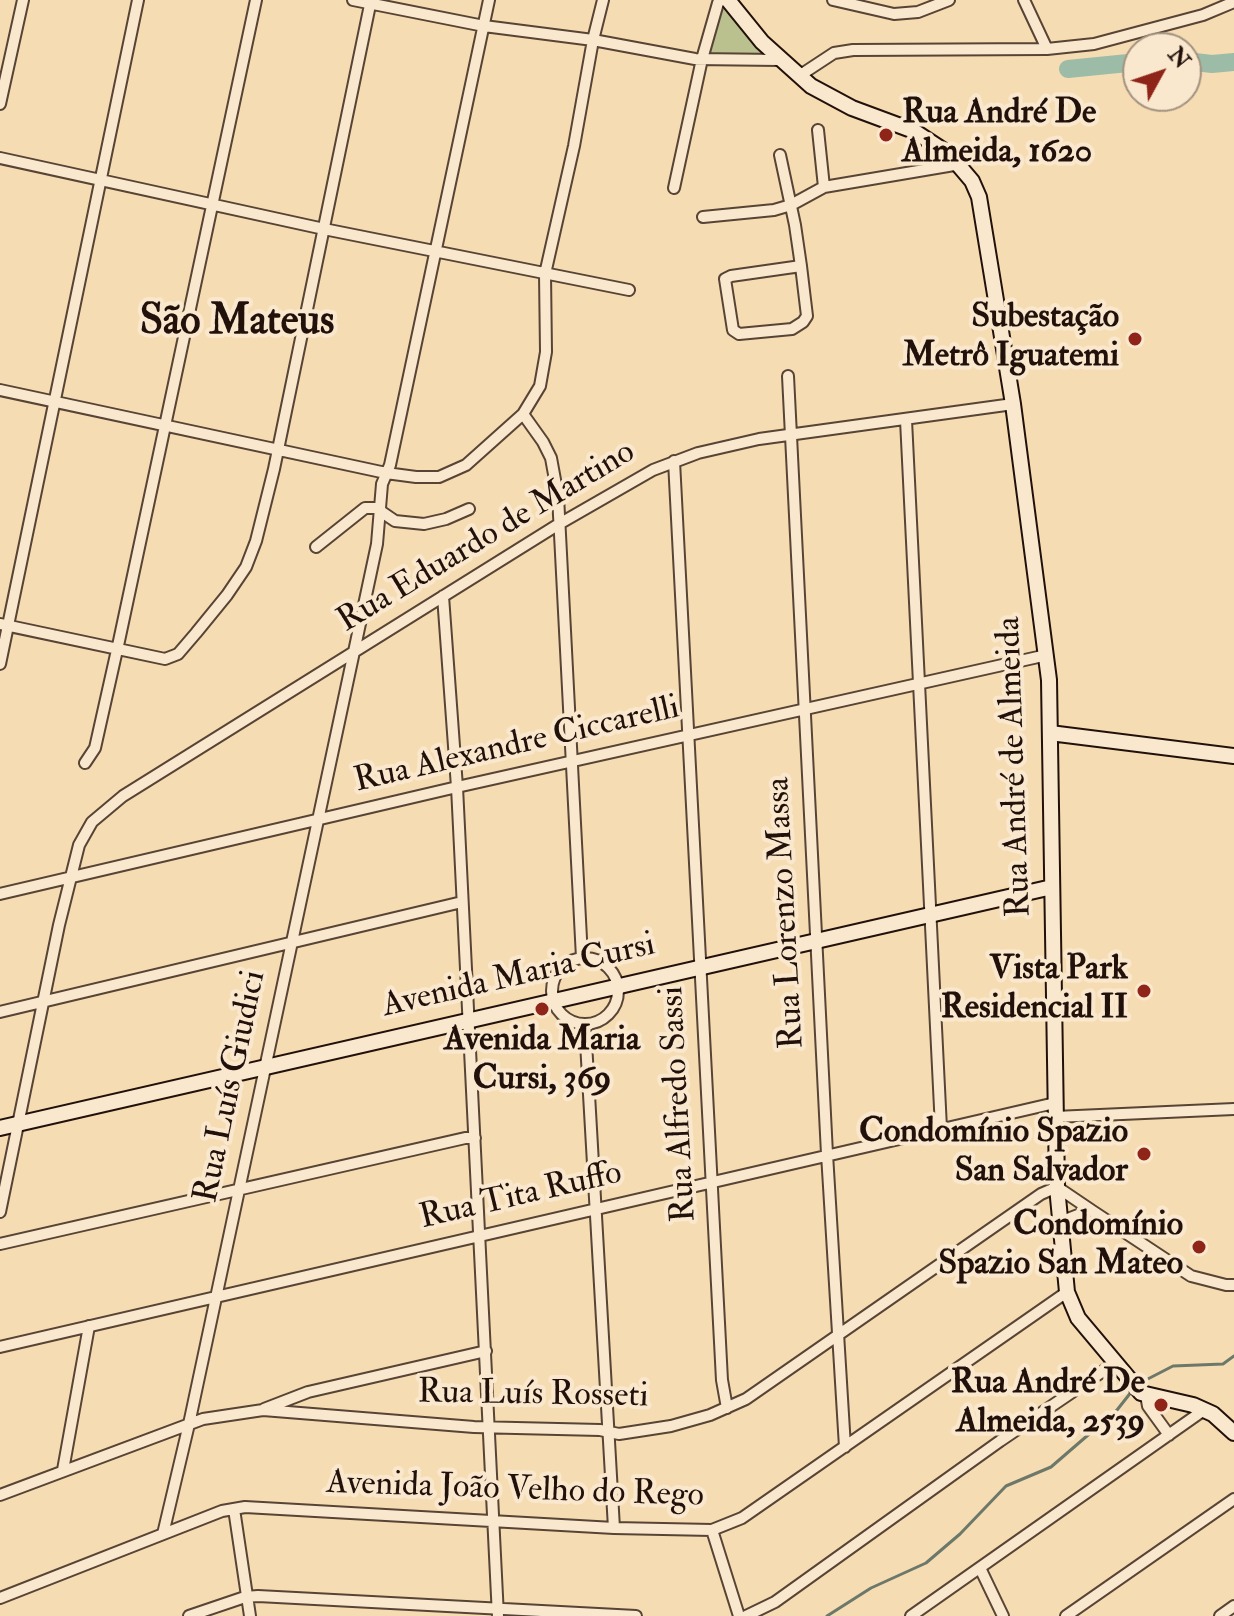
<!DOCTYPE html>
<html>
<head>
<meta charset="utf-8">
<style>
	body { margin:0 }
	#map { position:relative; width:1234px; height:1616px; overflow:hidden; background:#f6dcb3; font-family:"IM FELL Double Pica",serif }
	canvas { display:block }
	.north { position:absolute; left:1122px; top:32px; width:80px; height:80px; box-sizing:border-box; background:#f9e8ce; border:2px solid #a39280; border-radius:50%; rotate:50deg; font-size:22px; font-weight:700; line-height:32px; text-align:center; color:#22110b }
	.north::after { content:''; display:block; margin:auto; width:28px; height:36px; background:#8f2418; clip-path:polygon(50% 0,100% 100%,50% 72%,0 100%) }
</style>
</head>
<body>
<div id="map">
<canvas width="1234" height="1616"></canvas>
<div class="north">N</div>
</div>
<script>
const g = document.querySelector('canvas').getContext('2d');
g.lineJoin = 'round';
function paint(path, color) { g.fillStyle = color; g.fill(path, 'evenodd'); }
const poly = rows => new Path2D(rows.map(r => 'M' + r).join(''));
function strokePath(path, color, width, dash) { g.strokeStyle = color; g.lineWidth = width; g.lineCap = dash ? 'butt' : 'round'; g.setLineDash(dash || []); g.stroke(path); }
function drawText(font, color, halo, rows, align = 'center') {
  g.font = font + ' "IM FELL Double Pica",serif'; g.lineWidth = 8; g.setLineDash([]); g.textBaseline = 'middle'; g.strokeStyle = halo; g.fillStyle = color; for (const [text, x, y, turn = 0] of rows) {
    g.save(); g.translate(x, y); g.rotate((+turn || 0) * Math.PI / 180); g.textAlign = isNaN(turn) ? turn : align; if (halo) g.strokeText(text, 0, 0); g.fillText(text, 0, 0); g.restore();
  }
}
paint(poly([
	[723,3,768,54,747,56,707,55]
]), '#bac18e');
strokePath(poly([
	[1140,1383,1173,1366,1223,1364,1234,1356],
	[827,1616,871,1588,926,1563,960,1534,1006,1486,1051,1467,1117,1410,1132,1391]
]), '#6c7869', 3);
strokePath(poly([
	[1186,61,1212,64,1234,62],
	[1068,69,1138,62]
]), '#9dbca8', 18);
const street = poly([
	[353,0,484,26,593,40,695,59,779,60],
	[833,0,894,14,918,12,949,0],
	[1024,0,1047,49],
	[799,76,834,53,853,50,1047,49,1094,44,1203,15,1234,2],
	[0,104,23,0],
	[818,130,824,187],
	[780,155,795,225,801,266,807,316,803,322,792,329,739,334,733,330,725,279,731,276,801,266],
	[0,158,324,229,629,290],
	[674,188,702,59,718,3,721,0],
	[703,217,774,210,791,205,824,187,960,164],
	[788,376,827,1154,845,1447],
	[0,390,386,473,416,477,439,477,466,465,523,414,540,386,546,352,545,274,574,146,593,40,603,0],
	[523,414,543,442,551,458,558,496,582,958],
	[906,420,941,1128],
	[674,461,722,1380,727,1408],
	[316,547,365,508,376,508,395,521,424,524,446,519,469,509],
	[443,596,457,787,498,1616],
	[0,624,165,659,178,654,196,633,227,595,246,567,256,541,274,469,371,0],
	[0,664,138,0],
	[85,763,95,748,119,641,256,0],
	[0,894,457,787,1047,655],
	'552 991a33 33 0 1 1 66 0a33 33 0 1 1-66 0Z',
	[0,1012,462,902],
	[585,1025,614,1528],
	[1055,1117,1234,1109],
	[1091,1210,1191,1276,1226,1285,1234,1285],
	[0,1212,59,925,79,845,92,822,123,796,559,524,653,470,698,453,759,439,1013,404],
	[0,1244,465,1138,475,1138],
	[0,1347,1055,1103],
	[1146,1395,1148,1406,1169,1435],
	[264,1409,308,1392,486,1351],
	[63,1470,89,1326],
	[0,1495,203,1419,263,1410,474,1427,600,1430,619,1434,671,1426,710,1415,746,1399,1041,1194,1057,1187,1091,1210,1060,1222],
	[234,1509,250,1616],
	[712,1530,739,1616],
	[163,1534,189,1424,377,544,382,484,390,465,489,0],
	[980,1568,1003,1616],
	[0,1598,222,1511,245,1507,614,1528,712,1530,742,1518,1067,1292],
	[189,1616,245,1597,258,1596,636,1616],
	[746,1616,775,1602,1000,1441,1115,1363],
	[911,1616,1204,1410],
	[1066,1616,1234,1499],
	[1220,1616,1234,1606]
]);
const secondary = poly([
	[728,0,762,42,811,86,852,108,914,131,949,154,972,181,979,197,1013,404,1049,680,1057,1187,1067,1292,1078,1318,1141,1393,1193,1405,1213,1414,1234,1433],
	[1050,733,1234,756],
	[0,1128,1052,887]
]);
strokePath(street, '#574435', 14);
strokePath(secondary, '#22110b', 18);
strokePath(street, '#f9e8ce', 10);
strokePath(secondary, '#f9e8ce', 14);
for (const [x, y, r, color] of [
	[886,135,8,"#8f2418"],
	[1135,339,8,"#8f2418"],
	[1144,991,8,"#8f2418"],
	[542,1009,8,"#8f2418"],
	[1144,1154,8,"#8f2418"],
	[1199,1247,8,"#8f2418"],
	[1161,1405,8,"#8f2418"]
]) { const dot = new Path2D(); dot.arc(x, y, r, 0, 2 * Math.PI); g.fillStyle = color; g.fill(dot); strokePath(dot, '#f9e8ce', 3); }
drawText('bold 34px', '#22110b', '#f9e8ce', [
	["Rua André De",902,115,"left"],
	["Almeida, 1620",902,154,"left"],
	["Subestação",1119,319],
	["Metrô Iguatemi",1119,358],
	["Vista Park",1128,971],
	["Residencial II",1128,1010],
	["Avenida Maria",542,1042,"center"],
	["Cursi, 369",542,1081,"center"],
	["Condomínio Spazio",1128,1134],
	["San Salvador",1128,1173],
	["Condomínio",1183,1227],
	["Spazio San Mateo",1183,1266],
	["Rua André De",1145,1385],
	["Almeida, 2539",1145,1424]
], 'right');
drawText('34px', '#22110b', '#f9e8ce', [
	["Rua Eduardo de Martino",487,538,-31],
	["Rua Alexandre Ciccarelli",517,746,-13],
	["Rua André de Almeida",1016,767,-92],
	["Rua Lorenzo Massa",787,913,-93],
	["Avenida Maria Cursi",519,977,-13],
	["Rua Luís Giudici",232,1087,-78],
	["Rua Alfredo Sassi",680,1104,-93],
	["Rua Tita Ruffo",521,1197,-13],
	["Rua Luís Rosseti",533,1396,1],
	["Avenida João Velho do Rego",515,1491,2]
]);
drawText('bold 42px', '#22110b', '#f9e8ce', [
	["São Mateus",237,324]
]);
</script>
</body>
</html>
